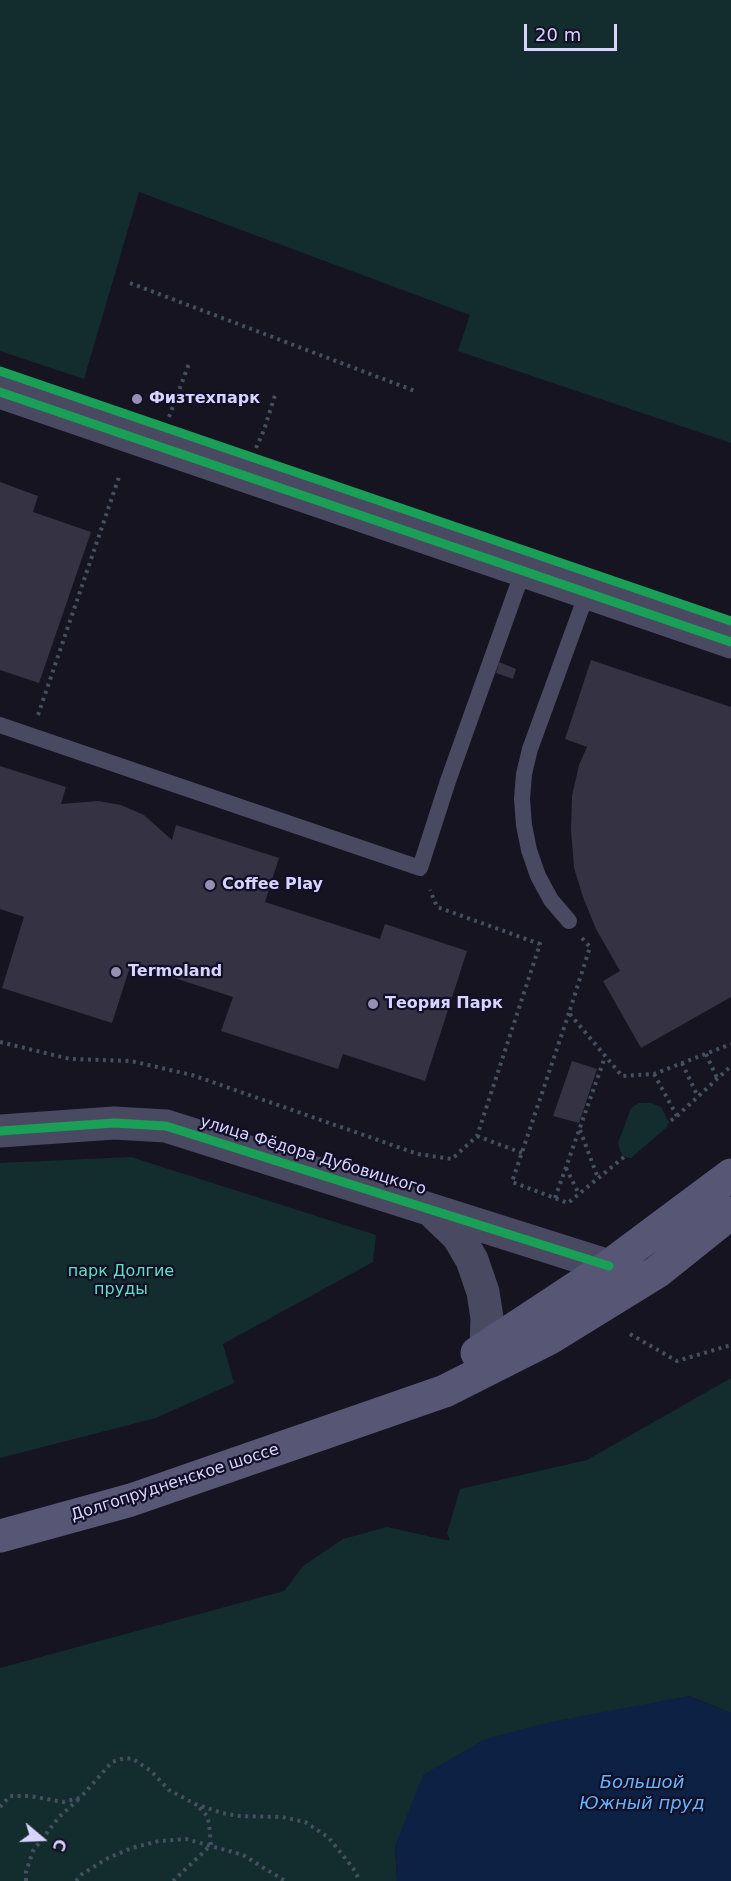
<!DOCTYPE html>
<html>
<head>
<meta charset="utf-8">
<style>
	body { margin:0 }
	#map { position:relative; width:731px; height:1881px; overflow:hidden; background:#161421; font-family:"DejaVu Sans",sans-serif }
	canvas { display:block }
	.north { position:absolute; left:12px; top:1809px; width:60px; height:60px; -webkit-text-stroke:4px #130f26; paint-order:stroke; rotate:109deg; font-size:16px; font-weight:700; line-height:24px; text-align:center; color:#d9d4ff }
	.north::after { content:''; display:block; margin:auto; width:21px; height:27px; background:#d9d4ff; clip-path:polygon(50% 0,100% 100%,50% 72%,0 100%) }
	.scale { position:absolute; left:524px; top:24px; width:93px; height:27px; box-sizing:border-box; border:3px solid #d9d4ff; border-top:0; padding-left:8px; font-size:18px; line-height:21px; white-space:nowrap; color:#d9d4ff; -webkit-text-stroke:4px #130f26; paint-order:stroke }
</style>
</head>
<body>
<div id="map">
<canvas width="731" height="1881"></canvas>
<div class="north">С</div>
<div class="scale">20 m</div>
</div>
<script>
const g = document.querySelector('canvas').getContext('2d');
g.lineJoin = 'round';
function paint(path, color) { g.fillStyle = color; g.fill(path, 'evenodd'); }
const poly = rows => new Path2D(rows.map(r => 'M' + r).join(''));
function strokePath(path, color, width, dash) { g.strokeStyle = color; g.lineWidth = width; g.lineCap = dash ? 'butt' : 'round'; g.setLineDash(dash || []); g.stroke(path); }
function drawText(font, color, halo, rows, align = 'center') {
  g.font = font + ' "DejaVu Sans",sans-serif'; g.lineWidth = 4.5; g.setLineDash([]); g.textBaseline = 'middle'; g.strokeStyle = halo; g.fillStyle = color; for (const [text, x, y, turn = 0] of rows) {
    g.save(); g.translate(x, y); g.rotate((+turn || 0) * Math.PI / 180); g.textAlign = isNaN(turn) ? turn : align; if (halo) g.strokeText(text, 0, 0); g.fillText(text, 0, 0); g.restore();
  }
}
paint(poly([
	[0,0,731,0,731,443,458,351,470,315,139,192,84,379,0,351],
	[639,1103,651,1103,661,1107,669,1122,667,1127,631,1158,624,1157,620,1151,618,1143,631,1108],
	[131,1157,376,1235,373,1262,223,1344,234,1383,156,1418,0,1458,0,1163],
	[731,1378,731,1713,689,1696,395,1846,397,1881,0,1881,0,1668,284,1591,303,1566,343,1539,387,1527,450,1541,447,1533,460,1489,587,1460]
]), '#132c2d');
paint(poly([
	[689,1696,731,1713,731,1881,397,1881,395,1846,423,1775,485,1739,550,1722]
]), '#0d2144');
paint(poly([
	[0,482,38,496,33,512,91,532,39,683,0,670],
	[591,660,731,707,731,997,641,1048,603,981,620,971,596,929,583,897,574,868,571,830,572,796,579,765,587,747,565,739],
	[499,662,516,669,513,679,496,673],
	[0,766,66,787,61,804,98,801,121,805,144,815,172,840,176,825,279,858,265,902,380,939,385,924,467,951,425,1081,343,1054,338,1069,221,1031,233,997,131,964,112,1023,2,988,24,917,0,909],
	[572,1061,597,1069,579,1123,553,1116]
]), '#343243');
strokePath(poly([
	[130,283,415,391],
	[169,417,190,361],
	[256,448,264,430,276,392],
	[38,715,119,477],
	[582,938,590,947,569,1013,622,1076,654,1074,731,1044],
	[569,1013,512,1182,568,1203,624,1157],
	[0,1042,70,1059,131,1061,192,1075,418,1154,452,1159,477,1136,540,944,437,907,430,890],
	[706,1054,717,1078],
	[682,1063,698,1097],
	[654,1074,677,1116,669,1122],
	[677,1116,731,1066],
	[580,1130,598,1178],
	[477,1136,522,1153],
	[566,1168,579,1194],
	[555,1198,605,1057],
	[630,1334,677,1361,731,1345],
	[0,1807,10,1796,30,1796,63,1802,80,1798,112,1762,125,1758,133,1759,151,1771,169,1790,195,1804,222,1813,239,1816,282,1817,305,1822,328,1837,353,1868,360,1881],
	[26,1881,26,1872,33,1851,59,1817,80,1798],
	[76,1881,82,1874,108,1858,132,1848,159,1841,186,1839,243,1855,285,1881],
	[173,1881,211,1845,209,1823,207,1816,198,1806]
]), '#44505f', 4, [3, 4.5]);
strokePath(poly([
	[0,725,420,868,448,781,523,571],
	[569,921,551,900,538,876,529,850,524,825,522,799,524,774,530,749,587,593]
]), '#4a4962', 16);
strokePath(poly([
	[0,392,731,642],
	[0,1131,114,1123,166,1126,609,1266],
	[432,1211,458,1236,472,1260,483,1292,487,1318,486,1349]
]), '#4a4962', 33);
strokePath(poly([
	[477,1353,609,1266,731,1175],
	[0,1536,131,1500,445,1391,550,1338,657,1272,731,1213]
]), '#575674', 33);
strokePath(poly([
	[0,371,731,621],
	[0,392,731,642],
	[0,1131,114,1123,166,1126,609,1266]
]), '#1a9f57', 9);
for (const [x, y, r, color] of [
	[137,399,6,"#9591b1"],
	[210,885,6,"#9591b1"],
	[116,972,6,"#9591b1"],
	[373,1004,6,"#9591b1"]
]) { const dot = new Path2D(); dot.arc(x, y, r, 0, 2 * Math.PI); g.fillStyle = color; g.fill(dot); strokePath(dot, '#130f26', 2); }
drawText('bold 16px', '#d9d4ff', '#130f26', [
	["Физтехпарк",149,399],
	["Coffee Play",222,885],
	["Termoland",128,972],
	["Теория Парк",385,1004]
], 'left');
drawText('16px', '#d9d4ff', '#130f26', [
	["улица Фёдора Дубовицкого",313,1156,17],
	["Долгопрудненское шоссе",175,1483,-18]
]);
drawText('16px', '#5fe0c0', '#130f26', [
	["парк Долгие",121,1272],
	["пруды",121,1290]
]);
drawText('italic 18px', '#62b6ff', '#130f26', [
	["Большой",642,1783],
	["Южный пруд",642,1804]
]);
</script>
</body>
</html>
